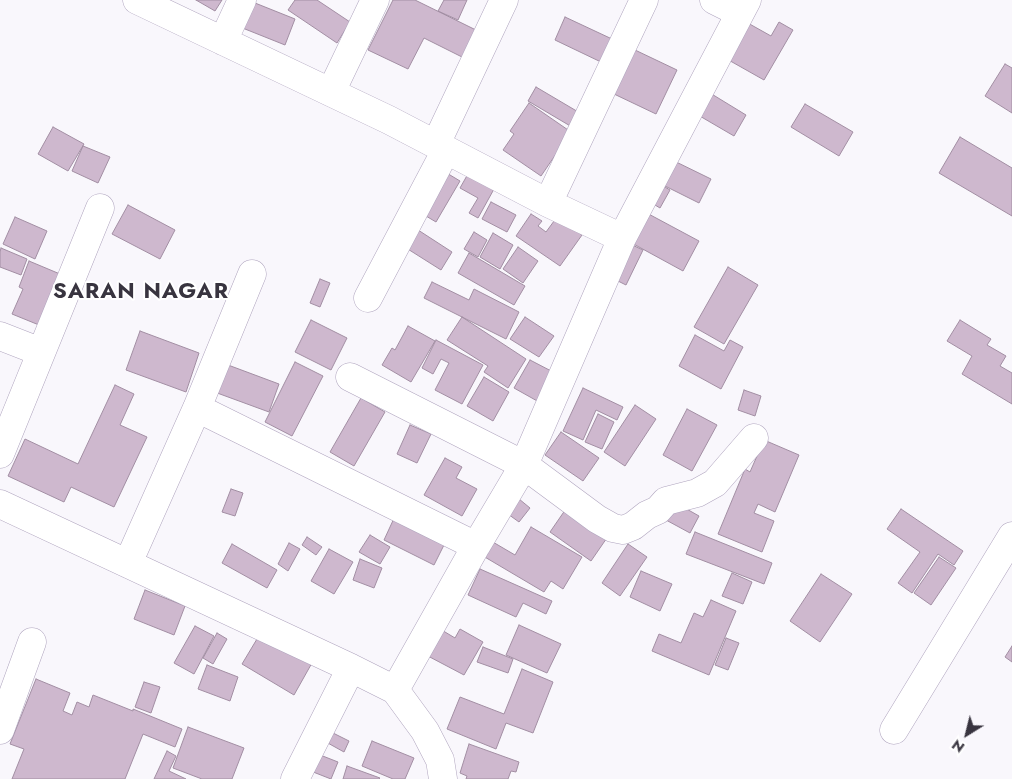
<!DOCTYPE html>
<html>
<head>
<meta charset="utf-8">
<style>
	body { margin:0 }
	#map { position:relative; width:1012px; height:779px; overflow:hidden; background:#f9f7fc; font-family:Jost,sans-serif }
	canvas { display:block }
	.north { position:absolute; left:942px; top:709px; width:50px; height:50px; -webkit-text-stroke:4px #fff; paint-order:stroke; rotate:216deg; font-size:14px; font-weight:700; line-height:20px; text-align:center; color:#38343f }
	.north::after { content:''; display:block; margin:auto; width:18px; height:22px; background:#38343f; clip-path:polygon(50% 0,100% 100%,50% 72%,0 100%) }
</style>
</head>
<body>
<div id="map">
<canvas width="1012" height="779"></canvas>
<div class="north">N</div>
</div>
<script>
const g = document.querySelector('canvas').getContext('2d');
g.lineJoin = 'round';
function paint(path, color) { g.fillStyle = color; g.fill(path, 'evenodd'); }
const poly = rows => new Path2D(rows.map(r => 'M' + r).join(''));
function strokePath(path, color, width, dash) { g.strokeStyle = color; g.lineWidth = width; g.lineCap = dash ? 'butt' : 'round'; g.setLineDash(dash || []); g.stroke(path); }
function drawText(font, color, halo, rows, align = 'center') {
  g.font = font + ' Jost,sans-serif'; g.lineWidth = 4; g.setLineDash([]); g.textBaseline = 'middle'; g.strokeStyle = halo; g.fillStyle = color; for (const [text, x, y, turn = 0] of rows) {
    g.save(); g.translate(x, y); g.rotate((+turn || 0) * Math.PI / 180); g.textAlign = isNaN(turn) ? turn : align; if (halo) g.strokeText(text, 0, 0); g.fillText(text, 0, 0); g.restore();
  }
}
const building = poly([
	[196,0,222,0,215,11,196,0],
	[295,0,317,0,350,22,337,43,288,10,295,0],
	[393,0,415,0,480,32,466,59,424,38,408,69,368,50,393,0],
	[444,0,467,0,458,20,438,11,444,0],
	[250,1,295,19,285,45,240,27,250,1],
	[565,17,612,39,601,62,555,40,565,17],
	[746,22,771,36,779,22,793,30,764,80,725,58,746,22],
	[635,50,677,70,656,114,614,94,635,50],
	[1005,64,1012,68,1012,113,985,96,1005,64],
	[536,87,580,113,572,127,528,101,536,87],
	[710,93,746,115,734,136,698,115,710,93],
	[529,103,571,132,541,176,503,150,514,134,510,131,529,103],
	[805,104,853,132,839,156,791,127,805,104],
	[53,127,84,144,68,171,38,154,53,127],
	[960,137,1012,168,1012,216,939,173,960,137],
	[83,146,110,157,98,183,72,171,83,146],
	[668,158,711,179,699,203,657,182,668,158],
	[473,165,499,180,478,218,469,213,478,198,460,188,473,165],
	[445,172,460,181,436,222,421,213,445,172],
	[655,181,670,190,660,208,645,199,655,181],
	[491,202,516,215,507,232,482,219,491,202],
	[128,205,175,230,160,259,112,234,128,205],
	[643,211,699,241,683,271,628,241,643,211],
	[531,214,542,221,538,226,546,232,557,217,582,235,560,266,516,236,531,214],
	[15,217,47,231,35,259,3,244,15,217],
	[415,228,452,252,441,270,403,246,415,228],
	[474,232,487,240,478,257,464,249,474,232],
	[493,233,513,245,500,269,480,257,493,233],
	[628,243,643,250,626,285,612,278,628,243],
	[518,247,538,261,523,283,503,269,518,247],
	[1,248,27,259,21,275,0,267,0,252,1,248],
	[469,253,525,286,514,305,458,273,469,253],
	[29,261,60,274,39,325,12,314,23,289,19,287,29,261],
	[728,267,758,285,724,344,694,327,728,267],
	[320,279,330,283,320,307,310,303,320,279],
	[432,282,469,300,474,289,519,312,506,339,424,298,432,282],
	[462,317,526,359,508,388,484,372,488,366,447,340,462,317],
	[525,317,554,336,539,357,510,339,525,317],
	[311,320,347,338,331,370,295,352,311,320],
	[960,320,991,339,987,345,1006,356,1000,366,1012,373,1012,404,962,374,972,356,947,341,960,320],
	[408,326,435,341,411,382,382,365,392,348,395,350,408,326],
	[140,331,199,353,186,392,126,370,140,331],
	[695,335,724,351,730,340,743,347,721,389,679,366,695,335],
	[436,340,483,365,462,404,435,390,449,363,441,359,433,374,422,368,436,340],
	[530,360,555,373,539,402,514,388,530,360],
	[220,362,279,384,269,412,209,390,220,362],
	[295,362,323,376,292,436,265,422,295,362],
	[484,377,509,392,493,421,467,406,484,377],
	[115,385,134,394,120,425,147,437,114,507,71,487,64,502,8,476,25,439,78,464,115,385],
	[583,388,623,407,617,420,596,410,583,440,563,431,583,388],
	[744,390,761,396,755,416,738,410,744,390],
	[361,398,385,412,354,466,330,452,361,398],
	[635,405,656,419,625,466,604,452,635,405],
	[687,409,717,425,692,471,663,455,687,409],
	[598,414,614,422,602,449,585,442,598,414],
	[410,425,431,434,417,463,397,454,410,425],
	[561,432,599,458,583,481,545,455,561,432],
	[764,440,799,455,775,512,758,504,754,513,774,521,762,552,718,534,745,469,750,472,764,440],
	[445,458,462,467,456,478,477,489,462,516,424,495,445,458],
	[231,489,243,493,235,516,222,512,231,489],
	[513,494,530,508,519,522,501,509,513,494],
	[570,503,611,532,591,561,550,532,570,503],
	[676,503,699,516,690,533,666,520,676,503],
	[901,509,963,551,954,565,938,554,912,593,898,583,920,552,887,529,901,509],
	[396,514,447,539,434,565,384,540,396,514],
	[531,527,582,557,563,589,551,581,544,592,478,553,486,538,515,555,531,527],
	[695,532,772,563,764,584,686,554,695,532],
	[370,535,390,547,380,564,359,552,370,535],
	[307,537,322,547,316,555,302,545,307,537],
	[289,543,300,549,288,571,278,564,289,543],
	[232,544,277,570,267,588,222,563,232,544],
	[628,544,647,557,620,596,602,583,628,544],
	[329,549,353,562,334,594,311,581,329,549],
	[939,557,956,568,931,605,914,593,939,557],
	[360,559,382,568,374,588,353,580,360,559],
	[480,569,552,601,546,614,523,603,516,617,468,595,480,569],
	[641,571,672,584,660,611,630,597,641,571],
	[732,573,752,582,743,604,722,596,732,573],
	[821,574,852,594,820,642,790,621,821,574],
	[145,590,185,606,174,635,134,619,145,590],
	[711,600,736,611,709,675,652,651,659,634,681,643,694,613,703,617,711,600],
	[266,624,317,654,294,695,242,664,266,624],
	[519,625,561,644,547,673,506,655,519,625],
	[195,626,214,636,194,674,174,663,195,626],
	[440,629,455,638,460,629,483,642,464,675,426,655,440,629],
	[217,633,227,639,213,664,203,658,217,633],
	[726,638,739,643,728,670,715,665,726,638],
	[1012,646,1012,662,1005,657,1012,646],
	[483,647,513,659,508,673,477,662,483,647],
	[207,665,238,677,230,701,198,689,207,665],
	[522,669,553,682,533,733,506,723,496,749,447,729,460,697,504,714,522,669],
	[36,679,70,693,63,711,72,715,77,702,89,707,93,695,133,711,133,709,182,729,175,747,143,734,125,779,12,779,24,749,10,744,36,679],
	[144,682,160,687,151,713,135,707,144,682],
	[188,727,244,748,232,779,202,779,173,768,188,727],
	[331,732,349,741,344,752,326,742,331,732],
	[372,741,414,758,405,779,393,779,362,766,372,741],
	[469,744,519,762,516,772,511,771,508,779,466,779,467,776,460,773,469,744],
	[167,751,176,756,169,771,186,779,154,779,167,751],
	[310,751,338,762,331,779,303,768,310,751],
	[347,766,380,778,379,779,343,779,347,766]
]);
paint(building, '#ceb8ce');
strokePath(building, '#a28ea3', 1);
const minor = poly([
	[137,0,389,120,548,203,622,238,524,465,476,546,395,690,351,668,295,779],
	[714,0,740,13],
	[223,41,242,0],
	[331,92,375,0],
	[436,144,504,0],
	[548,203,644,0],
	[622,238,747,0],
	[368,298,446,150],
	[0,336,41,352],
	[350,377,524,465,597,519,613,528,623,530,633,526,647,515,658,510,666,501,697,493,715,483,754,438],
	[197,408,476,546],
	[0,454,100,208],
	[0,504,351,668],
	[128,563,197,408,252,274],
	[395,690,425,731,440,760,443,779],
	[0,730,32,642],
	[894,730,1012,536]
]);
strokePath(minor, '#afa4be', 29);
strokePath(minor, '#fff', 28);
g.letterSpacing = '1px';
drawText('bold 22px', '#38343f', '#fff', [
	["SARAN NAGAR",141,293]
]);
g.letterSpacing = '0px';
</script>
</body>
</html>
